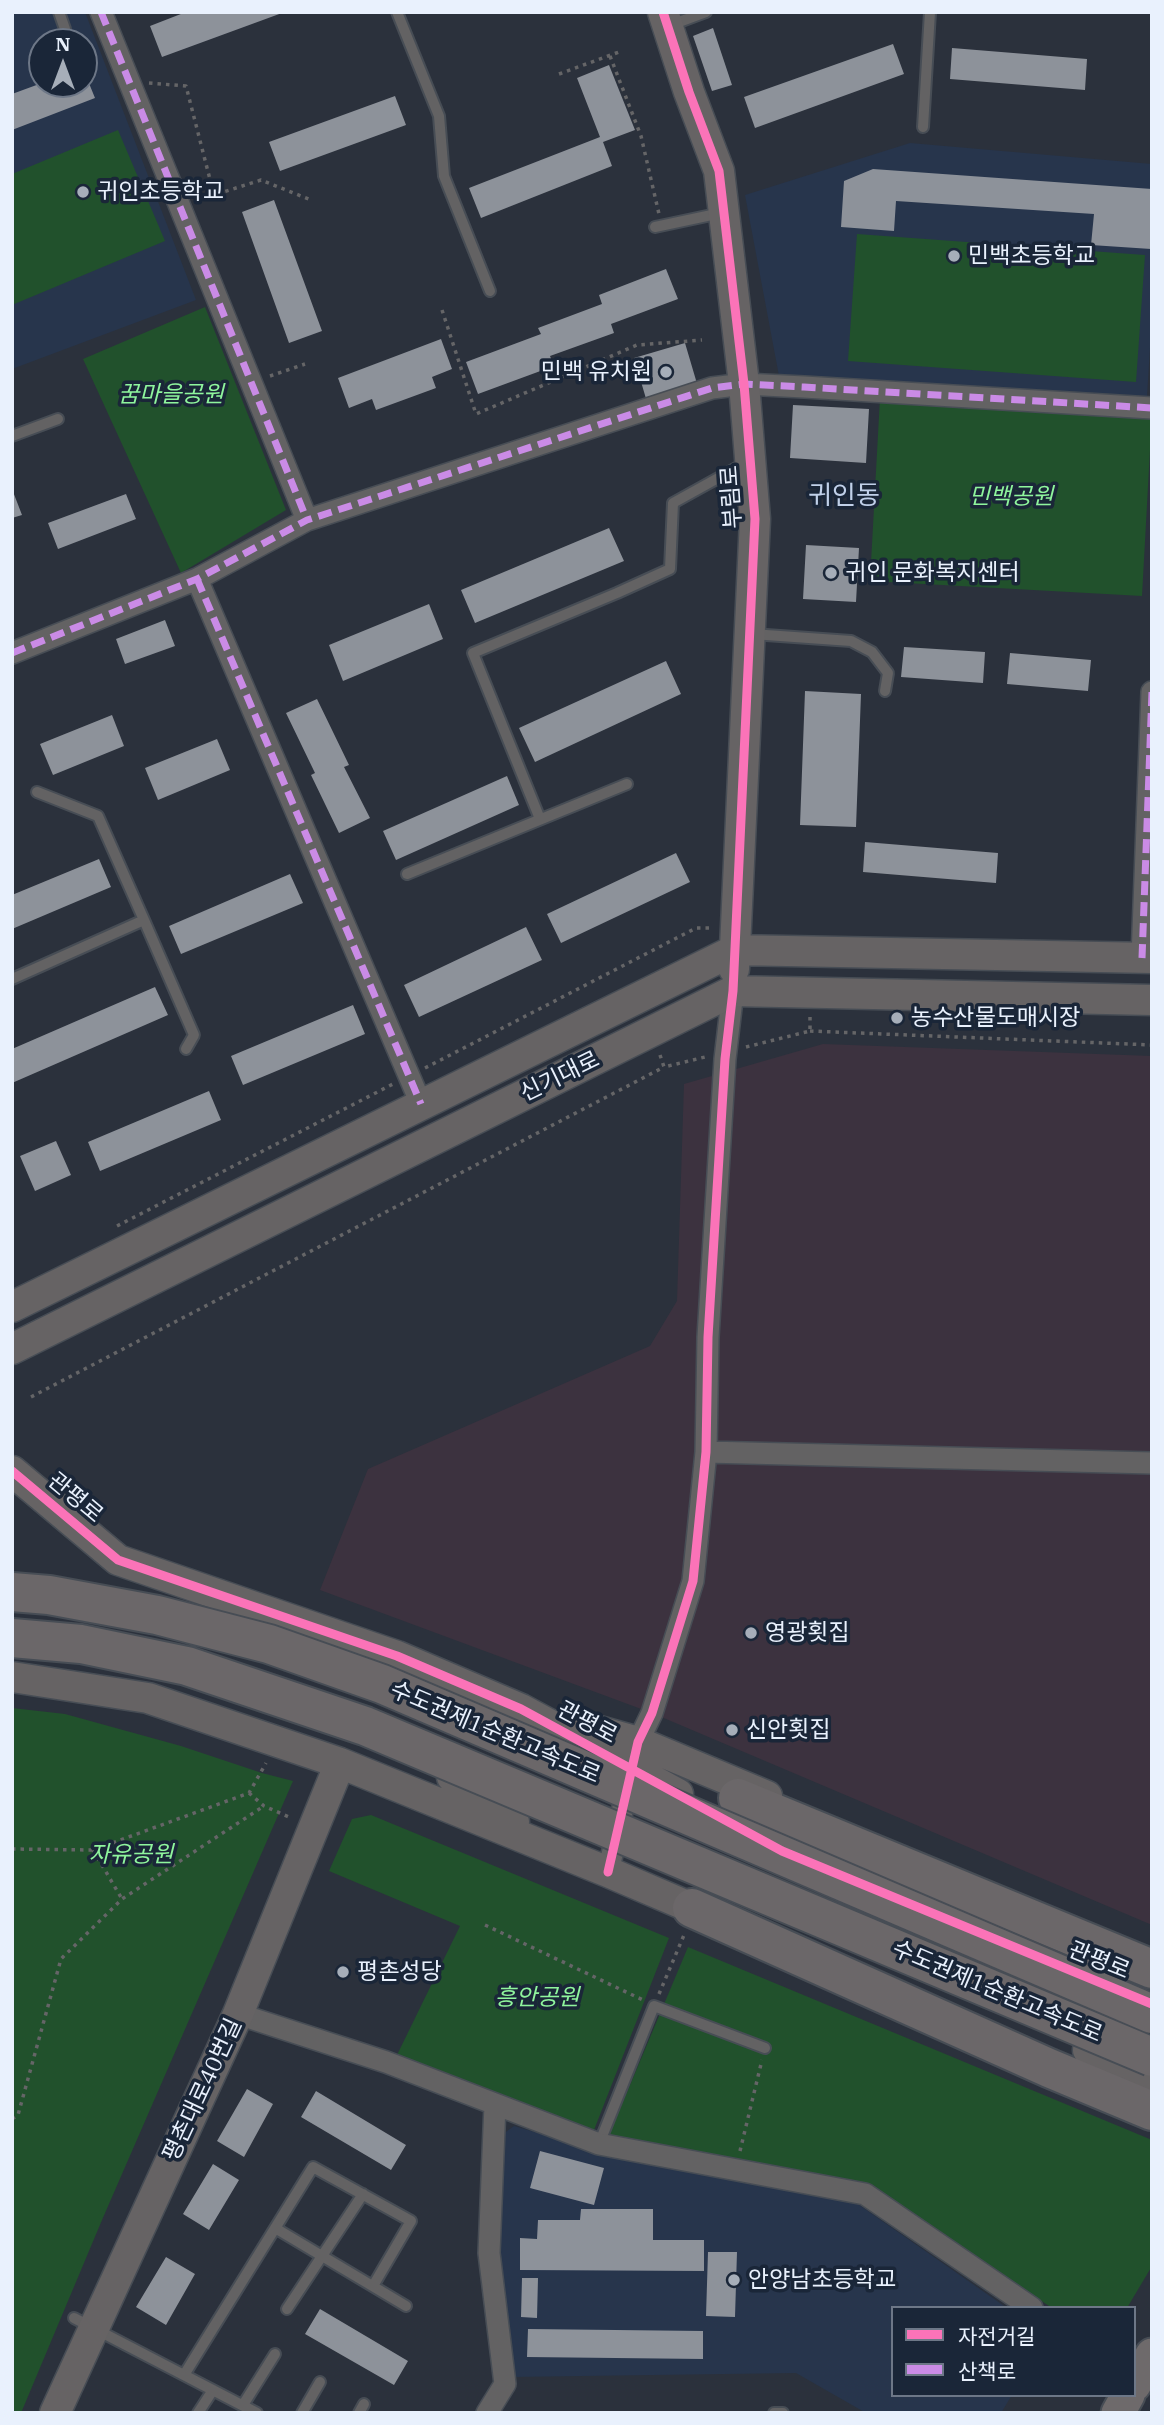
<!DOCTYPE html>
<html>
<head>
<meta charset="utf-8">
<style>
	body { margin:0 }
	#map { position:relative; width:1164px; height:2425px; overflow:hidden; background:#2b313c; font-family:"IBM Plex Serif","Noto Sans KR",serif }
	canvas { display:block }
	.frame { position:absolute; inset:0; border:14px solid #e9f1fd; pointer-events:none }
	.legend { position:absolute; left:891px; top:2306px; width:245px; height:91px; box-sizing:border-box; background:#1a2638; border:2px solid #6d7787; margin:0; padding:9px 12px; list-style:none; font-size:21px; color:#e9f1fd }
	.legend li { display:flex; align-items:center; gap:14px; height:35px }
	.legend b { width:35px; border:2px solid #6d7787 }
	.north { position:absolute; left:28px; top:28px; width:70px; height:70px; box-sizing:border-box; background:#1a2638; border:2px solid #6d7787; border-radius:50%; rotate:0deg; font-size:19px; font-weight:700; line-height:28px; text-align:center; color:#e9f1fd }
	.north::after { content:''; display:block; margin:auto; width:24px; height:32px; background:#a6aeb9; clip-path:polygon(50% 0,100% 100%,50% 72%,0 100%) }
</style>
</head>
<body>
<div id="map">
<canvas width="1164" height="2425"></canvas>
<div class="frame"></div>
<ul class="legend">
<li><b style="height:9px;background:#fb73b8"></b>자전거길</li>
<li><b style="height:9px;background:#ca8be6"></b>산책로</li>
</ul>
<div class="north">N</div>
</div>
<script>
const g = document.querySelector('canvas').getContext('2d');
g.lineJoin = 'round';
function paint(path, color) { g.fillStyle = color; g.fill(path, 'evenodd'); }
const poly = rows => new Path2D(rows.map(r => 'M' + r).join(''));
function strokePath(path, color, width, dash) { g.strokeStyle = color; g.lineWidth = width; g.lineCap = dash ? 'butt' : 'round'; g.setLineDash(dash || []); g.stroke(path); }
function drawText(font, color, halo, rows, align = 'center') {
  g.font = font + ' "IBM Plex Serif","Noto Sans KR",serif'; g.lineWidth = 7; g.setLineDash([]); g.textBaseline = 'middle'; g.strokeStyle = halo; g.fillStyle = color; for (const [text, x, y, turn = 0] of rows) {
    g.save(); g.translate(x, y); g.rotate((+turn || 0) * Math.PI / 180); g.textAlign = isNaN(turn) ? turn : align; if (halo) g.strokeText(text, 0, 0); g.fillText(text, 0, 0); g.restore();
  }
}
paint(poly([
	[823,1044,1152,1056,1152,1925,652,1713,320,1590,368,1469,650,1346,677,1301,684,1084]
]), '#3c323f');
paint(poly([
	[21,12,85,12,196,300,12,369,12,15],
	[42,42,84,42,84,84,42,84],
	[910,143,1152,164,1152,316,1147,396,779,376,745,195],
	[514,2126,625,2158,855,2202,1007,2308,893,2308,893,2395,1012,2395,1001,2413,866,2413,796,2373,511,2377,497,2253,503,2134]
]), '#27354c');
paint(poly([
	[118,130,165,241,12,305,12,174],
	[857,234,1145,255,1136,382,848,361],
	[205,307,286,510,181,573,83,359],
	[880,398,1152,413,1142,596,870,581],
	[12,1708,65,1714,181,1746,262,1773,293,1781,102,2220,21,2413,12,2413],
	[371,1815,669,1938,594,2130,397,2055,460,1926,329,1871,352,1819],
	[688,1947,1152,2140,1152,2266,1127,2308,1052,2308,872,2187,609,2135]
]), '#21512c');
paint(poly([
	[186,12,282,12,282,13,162,57,150,26],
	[713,28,732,85,712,91,693,36],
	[893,44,904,74,755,128,744,97],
	[952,48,1087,59,1085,90,950,79],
	[609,65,635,130,603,142,612,166,481,218,469,188,600,137,577,78],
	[84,71,95,98,12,130,12,94,42,83,84,84],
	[395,96,406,125,280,171,269,142],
	[873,169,1152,189,1151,249,1091,245,1094,214,896,201,894,231,841,227,844,181],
	[274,200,322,331,289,343,242,212],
	[666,269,678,299,611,324,614,333,550,356,554,366,478,394,466,362,541,334,538,328,602,304,599,295],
	[441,339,452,369,432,377,436,388,376,410,372,399,349,408,338,378],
	[685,343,698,387,647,402,634,358],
	[793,405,869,409,866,463,790,458],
	[12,489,22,515,12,518],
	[126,494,136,519,58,549,48,523],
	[609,528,624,561,475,623,461,590],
	[806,545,859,548,856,602,803,599],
	[429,604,443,639,343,681,329,645],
	[165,620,175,646,125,664,116,639],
	[904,647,985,652,983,683,901,677],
	[1010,653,1091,660,1088,691,1007,684],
	[666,661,681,694,535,762,519,728],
	[805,691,861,694,856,827,800,825],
	[317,699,349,765,344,767,370,818,339,833,311,775,315,773,286,713],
	[112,715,124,746,53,775,40,744],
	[217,739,230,770,158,800,145,768],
	[507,776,519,805,396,860,383,831],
	[865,842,998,853,996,883,863,872],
	[676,853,690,882,561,943,547,914],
	[99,859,111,887,12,929,12,895],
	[290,874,303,903,181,954,169,926],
	[526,927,542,960,419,1017,404,985],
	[155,987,168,1015,12,1083,12,1049],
	[353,1005,365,1034,243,1085,231,1056],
	[209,1091,221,1120,100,1171,88,1142],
	[56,1141,71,1175,35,1191,20,1156],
	[247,2089,273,2104,244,2157,217,2141],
	[316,2091,406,2145,391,2170,301,2117],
	[540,2151,604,2168,594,2205,530,2188],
	[213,2164,239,2180,209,2230,183,2214],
	[581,2209,653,2209,653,2240,704,2240,704,2271,520,2270,520,2238,537,2239,538,2220,580,2220],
	[708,2252,737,2252,735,2317,706,2316],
	[166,2257,195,2274,166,2325,136,2307],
	[522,2278,538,2278,537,2318,521,2317],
	[320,2309,408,2361,394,2385,305,2334],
	[528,2329,703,2331,703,2359,527,2357]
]), '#8d929a');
const lane = poly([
	[59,12,65,29],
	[397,12,439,116,444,176,490,291],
	[671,25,706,12],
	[923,127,930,12],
	[655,227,721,213],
	[12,436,58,419],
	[752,634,851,641,872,652,888,673,885,691],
	[540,819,473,653,617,593,670,569,673,503,747,462],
	[407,874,627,784],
	[144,920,194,1035,186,1049],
	[12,979,144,920,98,816,37,792],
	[599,2144,654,2006,765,2048],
	[275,2228,406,2306],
	[287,2309,363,2194],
	[74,2318,257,2413],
	[184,2375,313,2167,411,2221,373,2286],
	[243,2405,275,2354],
	[198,2413,213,2390],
	[302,2413,320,2382],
	[359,2413,364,2404],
	[774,2413,783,2413]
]);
const street = poly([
	[101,12,307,520],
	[197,579,421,1104],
	[12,653,197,579,307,520,712,388,744,384,804,387,1152,408],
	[1142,958,1152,692],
	[706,1452,1152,1463],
	[608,1872,638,1742,652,1713,693,1581,706,1452,708,1337,725,1059,733,991],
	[238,2014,386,2062,599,2144,865,2194,1032,2308],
	[487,2413,505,2384,489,2253,495,2104]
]);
const secondary = poly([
	[663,12,689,92,719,171,744,384,755,519,734,969],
	[12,1307,735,950,1152,958],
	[12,1349,733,991,1152,1000],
	[12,1471,118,1560,397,1656,521,1709,678,1794],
	[12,1677,148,1698,340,1763,608,1872,692,1908,710,1919],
	[574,1724,638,1742,767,1796],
	[452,1777,514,1822],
	[1088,2050,1152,2078],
	[55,2413,238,2014,340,1763]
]);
const primary = poly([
	[1134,2385,1152,2355],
	[1118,2413,1128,2395]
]);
const highway = poly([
	[738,1798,1152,1969],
	[692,1908,1049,2068,1152,2111]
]);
strokePath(lane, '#474d55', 14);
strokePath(street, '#474d55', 24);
strokePath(secondary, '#474d55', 33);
strokePath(primary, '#474d55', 37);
strokePath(highway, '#474d55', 42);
strokePath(poly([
	[610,56,641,136,659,214],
	[559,74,619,52],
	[149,83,186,86,214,195,261,180,311,200],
	[442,310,476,414,637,345,702,340],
	[270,376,305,364],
	[810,1031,1152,1045],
	[746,1047,810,1031,810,1014],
	[660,1055,664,1067,705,1057],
	[425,1068,696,928,713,928],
	[117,1226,393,1084],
	[31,1397,664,1067],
	[249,1793,264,1806,289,1817],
	[12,1849,93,1850,249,1793,266,1763],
	[93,1850,122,1899],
	[485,1925,643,2000],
	[659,1994,684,1935],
	[12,2119,18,2115,61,1959,122,1899,264,1806],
	[740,2151,762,2060]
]), '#656567', 3.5, [3.5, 5]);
strokePath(lane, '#636263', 10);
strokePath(street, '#636263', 21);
strokePath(secondary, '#666364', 30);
strokePath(primary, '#6e6a6b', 33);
strokePath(highway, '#6b6769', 38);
const highwayBridge = poly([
	[12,1592,49,1595,157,1615,269,1644,382,1684,1152,2014],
	[12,1638,81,1644,187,1666,365,1726,1152,2057]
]);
strokePath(highwayBridge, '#474d55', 42, []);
strokePath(highwayBridge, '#6b6769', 38);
strokePath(poly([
	[101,12,307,520],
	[197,579,421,1104],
	[12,653,197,579,307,520,712,388,744,384,804,387,1152,408],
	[1142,958,1152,692]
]), '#ca8be6', 7, [14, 7]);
strokePath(poly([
	[12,1471,118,1560,397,1656,521,1709,782,1851,1152,2004],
	[608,1872,638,1742,652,1713,693,1581,706,1452,708,1337,725,1059,733,991,755,519,744,384,719,171,689,92,663,12]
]), '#fb73b8', 9);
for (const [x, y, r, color] of [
	[83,192,7,"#a6aeb9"],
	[954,256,7,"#a6aeb9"],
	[666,372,7,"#a6aeb9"],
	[831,573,7,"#a6aeb9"],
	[897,1018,7,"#a6aeb9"],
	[751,1633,7,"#a6aeb9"],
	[732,1730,7,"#a6aeb9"],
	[343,1972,7,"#a6aeb9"],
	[734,2280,7,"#a6aeb9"]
]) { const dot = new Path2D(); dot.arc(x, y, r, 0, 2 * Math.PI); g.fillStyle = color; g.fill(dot); strokePath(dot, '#1a2638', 2.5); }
drawText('23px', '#e9f1fd', '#1a2638', [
	["귀인초등학교",97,192],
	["민백초등학교",968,256],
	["민백 유치원",652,372,"right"],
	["귀인 문화복지센터",845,573],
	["농수산물도매시장",911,1018],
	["영광횟집",765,1633],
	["신안횟집",746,1730],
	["평촌성당",357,1972],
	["안양남초등학교",748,2280]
], 'left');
drawText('italic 23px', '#8ff59d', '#1a2638', [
	["꿈마을공원",171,395],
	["민백공원",1011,497],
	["자유공원",131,1855],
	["흥안공원",537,1998]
]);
drawText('23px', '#e9f1fd', '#1a2638', [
	["부림로",732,497,-94],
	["신기대로",560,1077,-26],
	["관평로",75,1498,40],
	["관평로",587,1723,28],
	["수도권제1순환고속도로",495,1733,23],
	["관평로",1099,1961,22],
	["수도권제1순환고속도로",997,1992,23],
	["평촌대로40번길",203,2090,-65]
]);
drawText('26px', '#c0d0e9', '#1a2638', [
	["귀인동",844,496]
]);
</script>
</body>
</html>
